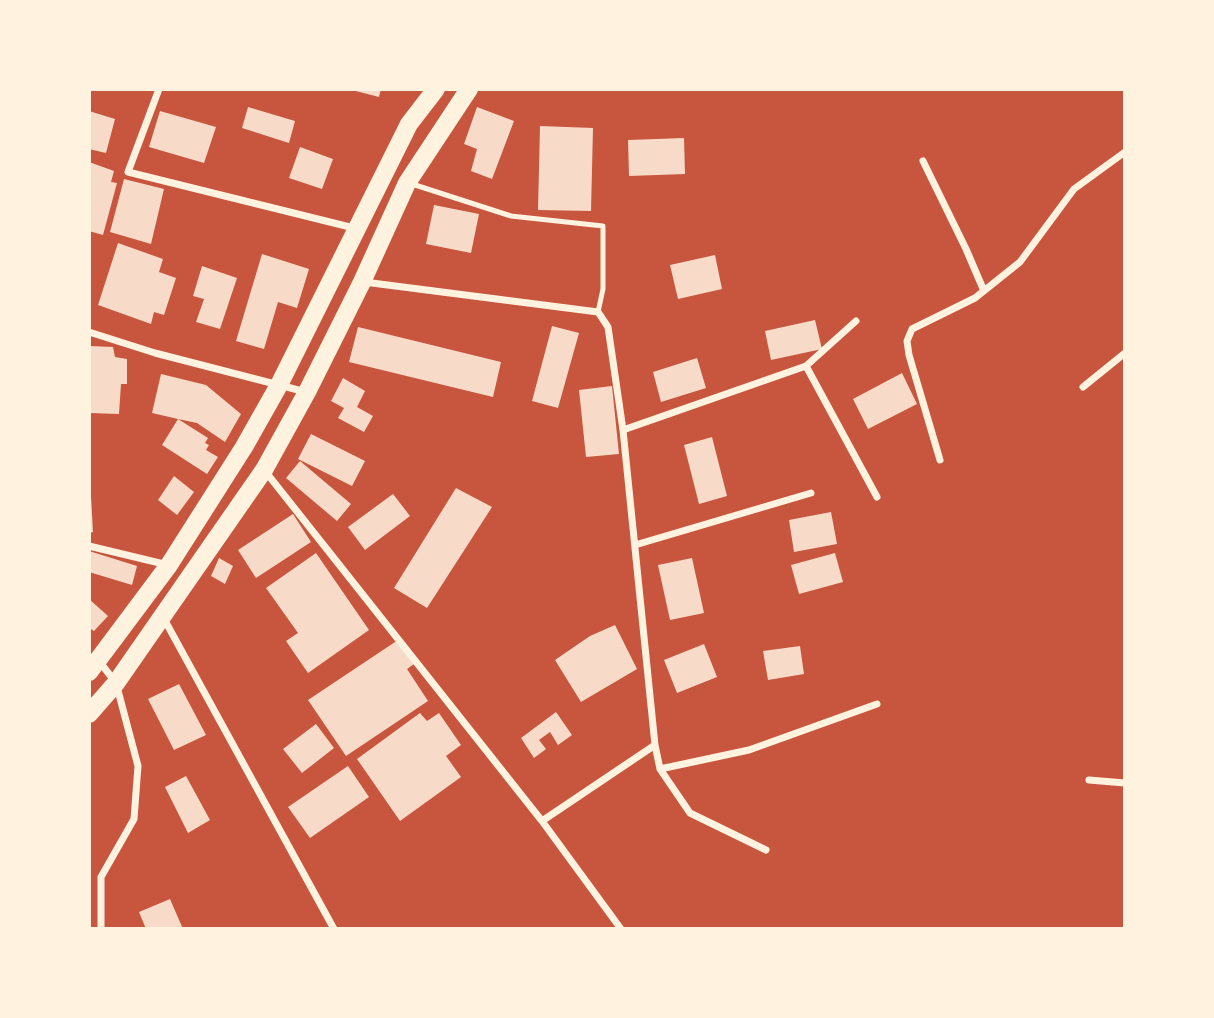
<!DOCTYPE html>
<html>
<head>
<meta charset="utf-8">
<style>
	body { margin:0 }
	#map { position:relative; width:1214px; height:1018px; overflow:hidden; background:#c8553d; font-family:"Space Grotesk",sans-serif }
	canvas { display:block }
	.frame { position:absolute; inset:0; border:91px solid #fff3e0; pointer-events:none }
</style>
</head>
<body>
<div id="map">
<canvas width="1214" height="1018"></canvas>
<div class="frame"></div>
</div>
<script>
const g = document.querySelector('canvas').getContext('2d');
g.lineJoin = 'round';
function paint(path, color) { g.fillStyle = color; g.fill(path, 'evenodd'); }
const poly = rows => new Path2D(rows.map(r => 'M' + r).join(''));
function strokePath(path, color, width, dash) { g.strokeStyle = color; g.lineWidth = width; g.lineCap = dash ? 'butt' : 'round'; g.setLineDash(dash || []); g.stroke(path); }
paint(poly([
	[348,89,381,89,379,97],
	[248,107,295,121,289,143,242,128],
	[477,107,514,121,492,179,471,171,477,149,464,144],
	[89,111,115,119,106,153,89,149],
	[160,111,216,127,204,163,149,147],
	[540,126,593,128,591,211,538,210],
	[684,138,685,174,629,176,628,140],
	[300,147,333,159,322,189,289,178],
	[89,162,114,171,111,182,117,183,103,235,89,231],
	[124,179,164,189,151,244,110,232],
	[434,205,479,214,471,253,426,244],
	[118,243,163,259,159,272,176,278,164,315,154,312,151,324,98,305],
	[262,254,309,269,297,308,278,302,264,349,236,341],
	[715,255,722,289,678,299,670,265],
	[202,266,237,278,220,329,196,322,204,299,193,296],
	[815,320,822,349,771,360,765,331],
	[552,326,579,333,558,408,532,401],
	[358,327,501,362,493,397,349,362],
	[89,346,113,347,115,357,127,359,127,384,121,384,119,414,89,413],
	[697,358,706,388,661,402,653,372],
	[902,373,917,404,868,429,853,399],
	[161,374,206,385,241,414,225,442,197,423,178,419,208,438,205,443,209,445,206,450,218,457,207,474,162,445,178,419,152,413],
	[343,378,365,391,357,407,373,416,364,432,338,418,344,408,331,401],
	[612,386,619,454,586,457,579,390],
	[311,434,365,461,352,486,298,459],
	[712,437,727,496,699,504,684,445],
	[300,461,351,504,337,521,286,478],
	[174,476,194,492,177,515,158,500],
	[456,488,492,507,427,608,394,588],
	[393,494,410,516,365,550,348,527],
	[89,496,91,496,93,532,89,533],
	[831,512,837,544,794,552,789,520],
	[293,514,311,542,256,578,238,550],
	[89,551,137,566,132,585,89,572],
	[316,553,369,630,308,673,286,641,298,633,266,588],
	[835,553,843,582,799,594,791,565],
	[219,558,233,566,225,584,211,576],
	[692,558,704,613,670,620,658,565],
	[89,599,108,616,94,631,89,628],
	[615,625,637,669,581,702,555,660,590,636],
	[398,640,414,664,407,669,428,701,346,756,308,700],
	[704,644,717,677,677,693,664,660],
	[800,646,804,674,768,680,763,651],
	[179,684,206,735,174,750,148,699],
	[556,712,572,735,558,745,550,732,539,740,546,749,534,758,521,738],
	[420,713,427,721,439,713,461,745,446,756,461,777,400,821,357,759],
	[316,724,334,748,302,773,283,749],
	[348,766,369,797,310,838,288,807],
	[186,776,210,820,188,833,165,787],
	[170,899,183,929,146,929,139,912]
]), '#f7dbc8');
strokePath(poly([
	[412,184,511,216,603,226,603,289,598,312]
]), '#fff3e0', 5);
strokePath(poly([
	[159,89,128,172,354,228],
	[923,161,966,249,984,291],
	[364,282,598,312,608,327,623,430,655,745,542,821],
	[89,332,155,353,306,392],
	[806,366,877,497],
	[1083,387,1125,353],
	[623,430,806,366,856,321],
	[940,460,909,355,907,341,912,329,975,298,1020,262,1074,189,1125,152],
	[265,471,542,821,621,929],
	[635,545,811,493],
	[89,546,168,565],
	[163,617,334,929],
	[99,661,116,683,138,766,134,819,101,877,101,929],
	[655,745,660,769,690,813,766,850],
	[660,769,749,750,877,704],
	[1089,780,1125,783]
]), '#fff3e0', 7);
strokePath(poly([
	[89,672,169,565,244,447,279,385,409,124,436,89],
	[89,714,116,683,264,470,307,392,362,282,407,183,469,89]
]), '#fff3e0', 18);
</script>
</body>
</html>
